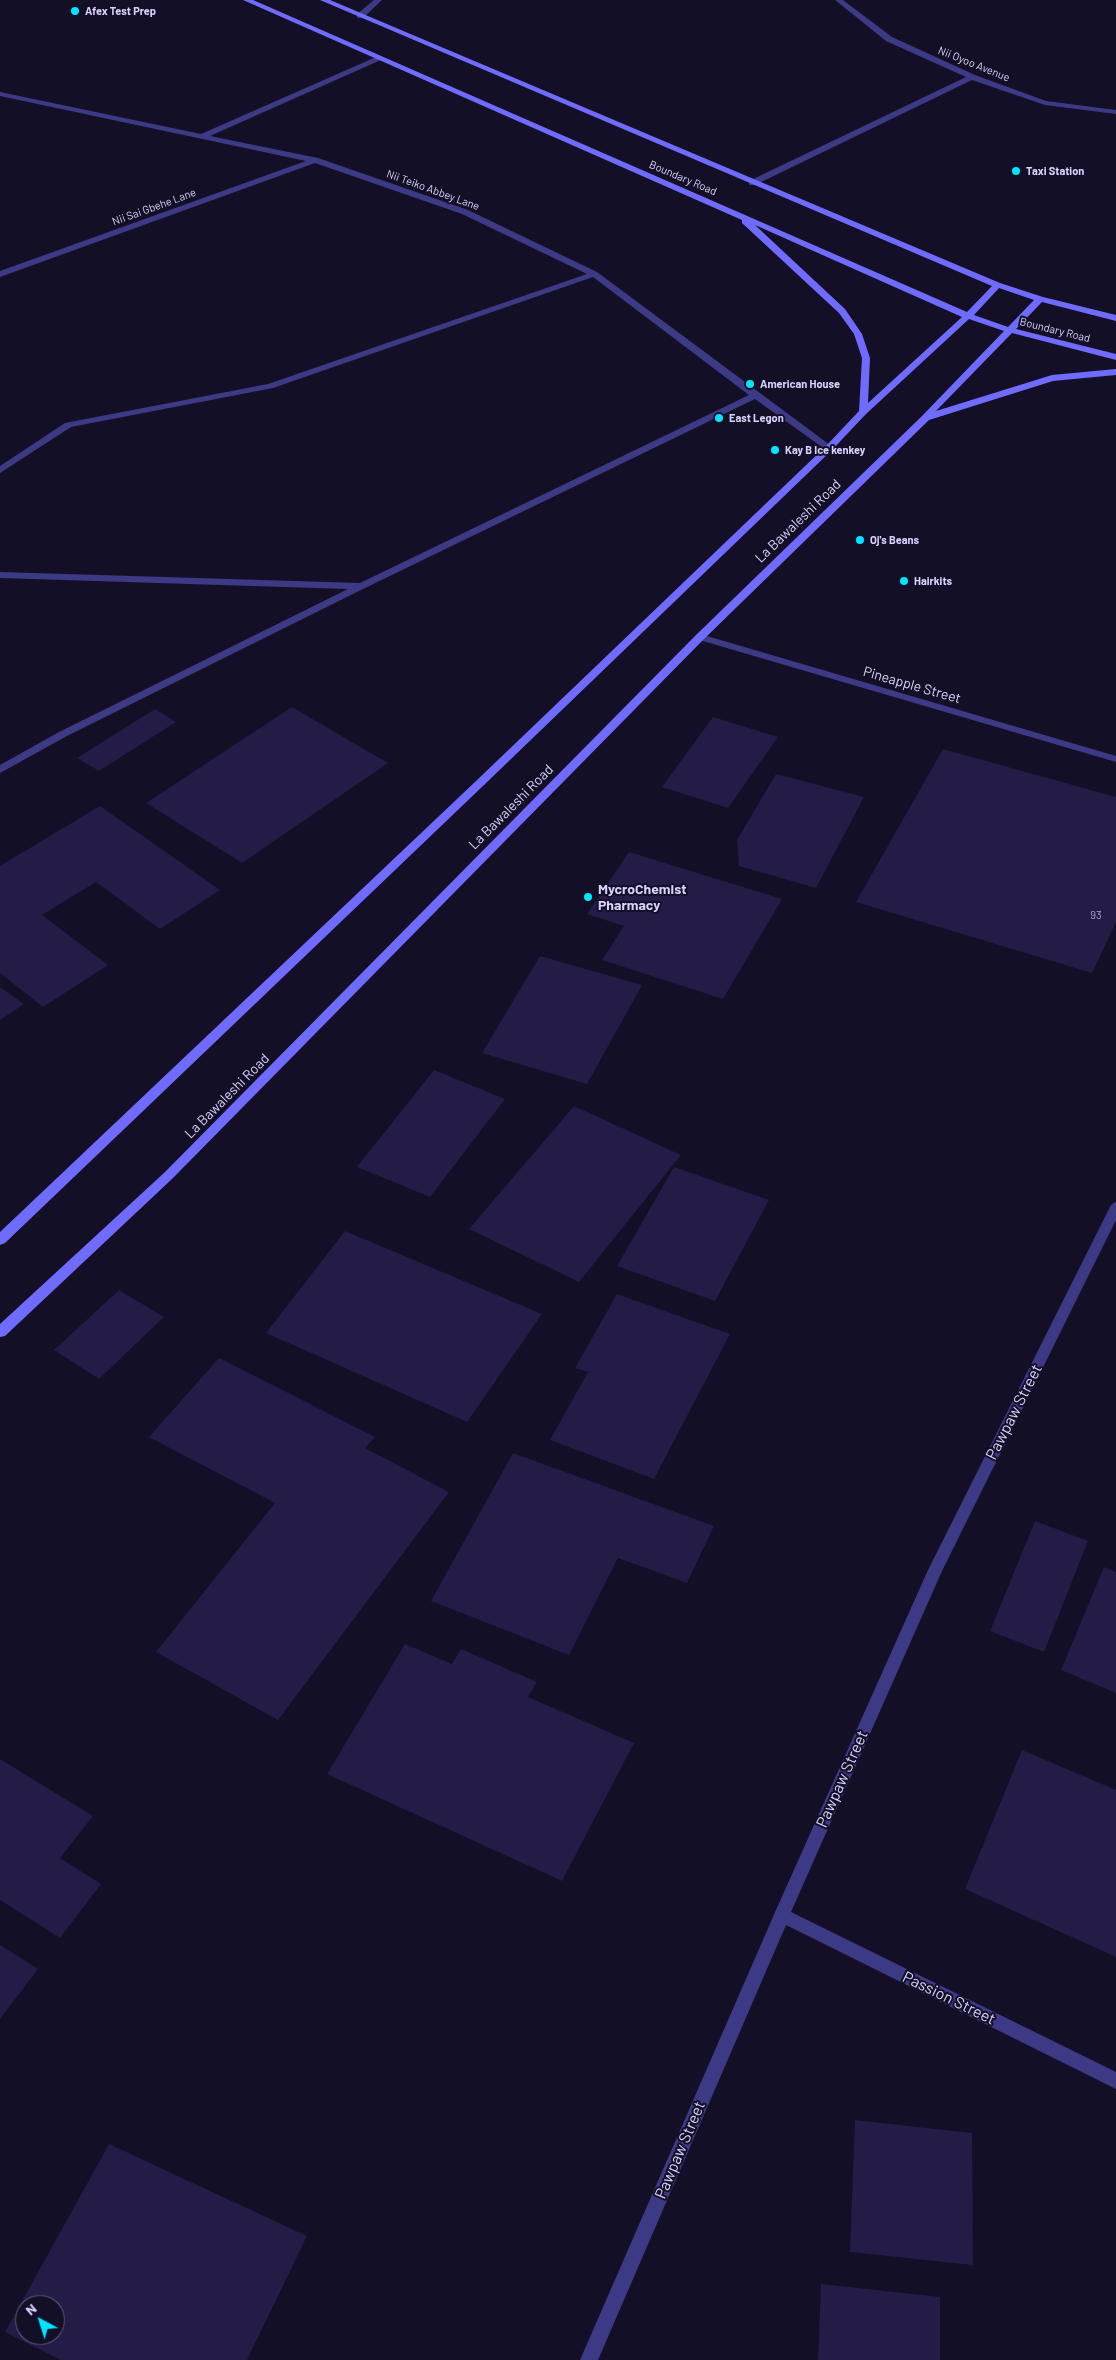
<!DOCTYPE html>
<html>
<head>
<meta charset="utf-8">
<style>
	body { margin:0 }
	#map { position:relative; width:1116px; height:2360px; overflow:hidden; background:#130f26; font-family:Barlow,sans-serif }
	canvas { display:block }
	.north { position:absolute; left:15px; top:2295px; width:50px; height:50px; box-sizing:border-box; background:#130f26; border:1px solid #625e7d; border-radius:50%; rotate:320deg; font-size:14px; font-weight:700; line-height:20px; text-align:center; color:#d9d4ff }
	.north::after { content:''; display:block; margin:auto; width:18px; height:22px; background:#00e5ff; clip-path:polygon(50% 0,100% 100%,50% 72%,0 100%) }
</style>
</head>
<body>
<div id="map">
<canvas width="1116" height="2360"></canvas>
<div class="north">N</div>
</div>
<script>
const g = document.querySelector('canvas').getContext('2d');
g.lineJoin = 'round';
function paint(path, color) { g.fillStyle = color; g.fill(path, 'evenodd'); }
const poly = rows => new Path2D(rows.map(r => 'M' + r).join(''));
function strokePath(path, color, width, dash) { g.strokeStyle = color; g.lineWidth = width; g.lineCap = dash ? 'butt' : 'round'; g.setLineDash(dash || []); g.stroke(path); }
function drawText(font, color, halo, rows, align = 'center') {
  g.font = font + ' Barlow,sans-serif'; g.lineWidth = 4; g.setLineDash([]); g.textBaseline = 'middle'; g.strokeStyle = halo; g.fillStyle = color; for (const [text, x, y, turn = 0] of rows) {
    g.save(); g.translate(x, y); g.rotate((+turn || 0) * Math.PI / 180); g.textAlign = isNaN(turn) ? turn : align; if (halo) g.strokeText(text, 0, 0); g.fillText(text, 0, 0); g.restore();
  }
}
paint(poly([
	[292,707,388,763,242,863,146,803],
	[155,709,176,722,99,771,77,758],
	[713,717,778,737,728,808,662,787],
	[943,749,1116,797,1116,922,1092,973,856,902],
	[776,774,864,797,816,888,739,866,737,840],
	[100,806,220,890,160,929,96,882,42,915,108,965,43,1007,0,973,0,866],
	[629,852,782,899,723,999,602,960,624,926,587,914],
	[540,956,642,985,587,1084,482,1053],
	[0,987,24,1004,0,1020],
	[434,1070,505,1099,430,1197,357,1167],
	[574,1106,681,1155,579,1282,469,1229],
	[674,1167,769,1200,715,1301,617,1266],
	[345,1231,542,1314,467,1422,266,1333],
	[119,1290,164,1317,99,1379,54,1350],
	[617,1294,730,1334,654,1479,550,1440,588,1372,575,1368],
	[219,1358,375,1437,365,1448,449,1492,278,1720,156,1652,275,1503,149,1437],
	[513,1453,714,1526,687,1583,618,1558,569,1655,431,1601],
	[1035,1521,1088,1541,1044,1652,990,1631],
	[1104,1567,1116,1572,1116,1693,1061,1670],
	[405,1644,452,1664,461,1649,537,1682,528,1697,634,1743,562,1881,327,1774],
	[1022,1750,1116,1790,1116,1957,965,1889],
	[0,1759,93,1816,60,1858,101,1884,60,1938,0,1900],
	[0,1945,38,1969,0,2019],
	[855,2120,972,2133,973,2265,850,2252],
	[109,2144,307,2236,247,2360,61,2360,5,2332],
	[25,2305,55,2305,55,2335,25,2335],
	[821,2284,940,2297,940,2360,818,2360]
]), '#241b47');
paint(poly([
	[374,0,382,0,363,18,357,18,357,14,374,0],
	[835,0,843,0,892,37,975,75,1046,101,1116,110,1116,114,1045,105,972,80,755,185,749,185,749,181,966,77,886,41,835,0],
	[376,57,383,59,210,136,318,158,468,210,597,272,834,448,826,450,755,399,363,589,67,736,0,773,0,765,59,732,348,589,0,578,0,572,360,583,749,395,593,277,273,388,71,427,0,473,0,466,65,423,268,384,587,274,462,214,315,163,0,277,0,271,306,161,0,96,0,92,201,134,376,57],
	[700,634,1116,756,1116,762,696,639,696,635,700,634],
	[1116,1202,1116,1220,942,1571,791,1912,1116,2072,1116,2089,786,1925,598,2360,580,2360,776,1910,928,1570,1110,1207,1112,1204,1116,1202]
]), '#3d3a85');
paint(poly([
	[243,0,253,0,967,312,992,286,320,0,330,0,1000,283,1043,297,1116,315,1116,321,1042,302,1016,329,1116,354,1116,360,1012,333,936,411,1052,375,1116,369,1116,375,1053,381,929,420,704,639,173,1178,5,1336,0,1337,0,1324,165,1172,696,635,922,416,1004,331,969,319,866,414,832,450,484,785,5,1243,0,1245,0,1232,476,781,826,446,859,411,862,358,854,334,839,313,742,223,742,220,243,0],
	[755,225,962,317,868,403,870,358,862,334,845,309,755,225],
	[999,288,1034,300,1008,327,974,315,999,288]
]), '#6f6bff');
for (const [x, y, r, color] of [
	[75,11,5,"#00e5ff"],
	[1016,171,5,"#00e5ff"],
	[750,384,5,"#00e5ff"],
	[719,418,5,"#00e5ff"],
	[775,450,5,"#00e5ff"],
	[860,540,5,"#00e5ff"],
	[904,581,5,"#00e5ff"],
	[588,897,5,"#00e5ff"]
]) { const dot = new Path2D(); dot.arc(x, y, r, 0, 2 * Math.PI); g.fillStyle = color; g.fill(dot); strokePath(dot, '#130f26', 2); }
drawText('bold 11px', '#d9d4ff', '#130f26', [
	["Afex Test Prep",85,11],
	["Taxi Station",1026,171],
	["American House",760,384],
	["East Legon",729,418],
	["Kay B Ice kenkey",785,450],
	["Oj's Beans",870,540],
	["Hairkits",914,581]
], 'left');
drawText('11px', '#d9d4ff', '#130f26', [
	["Nii Oyoo Avenue",974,64,22],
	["Boundary Road",683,178,23],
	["Nii Teiko Abbey Lane",433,190,20],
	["Nii Sai Gbehe Lane",154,207,-20],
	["Boundary Road",1055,330,14]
]);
drawText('11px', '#aca6d1', null, [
	["93",1096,915]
]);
drawText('14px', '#d9d4ff', '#130f26', [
	["La Bawaleshi Road",798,521,-44],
	["Pineapple Street",912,685,16],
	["La Bawaleshi Road",511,807,-45],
	["La Bawaleshi Road",227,1096,-45]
]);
drawText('bold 14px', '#d9d4ff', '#130f26', [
	["MycroChemist",598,889],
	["Pharmacy",598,905]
], 'left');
drawText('16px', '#d9d4ff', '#130f26', [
	["Pawpaw Street",1014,1412,-63],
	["Pawpaw Street",842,1779,-66],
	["Passion Street",949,1998,26],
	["Pawpaw Street",680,2150,-67]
]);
</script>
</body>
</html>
